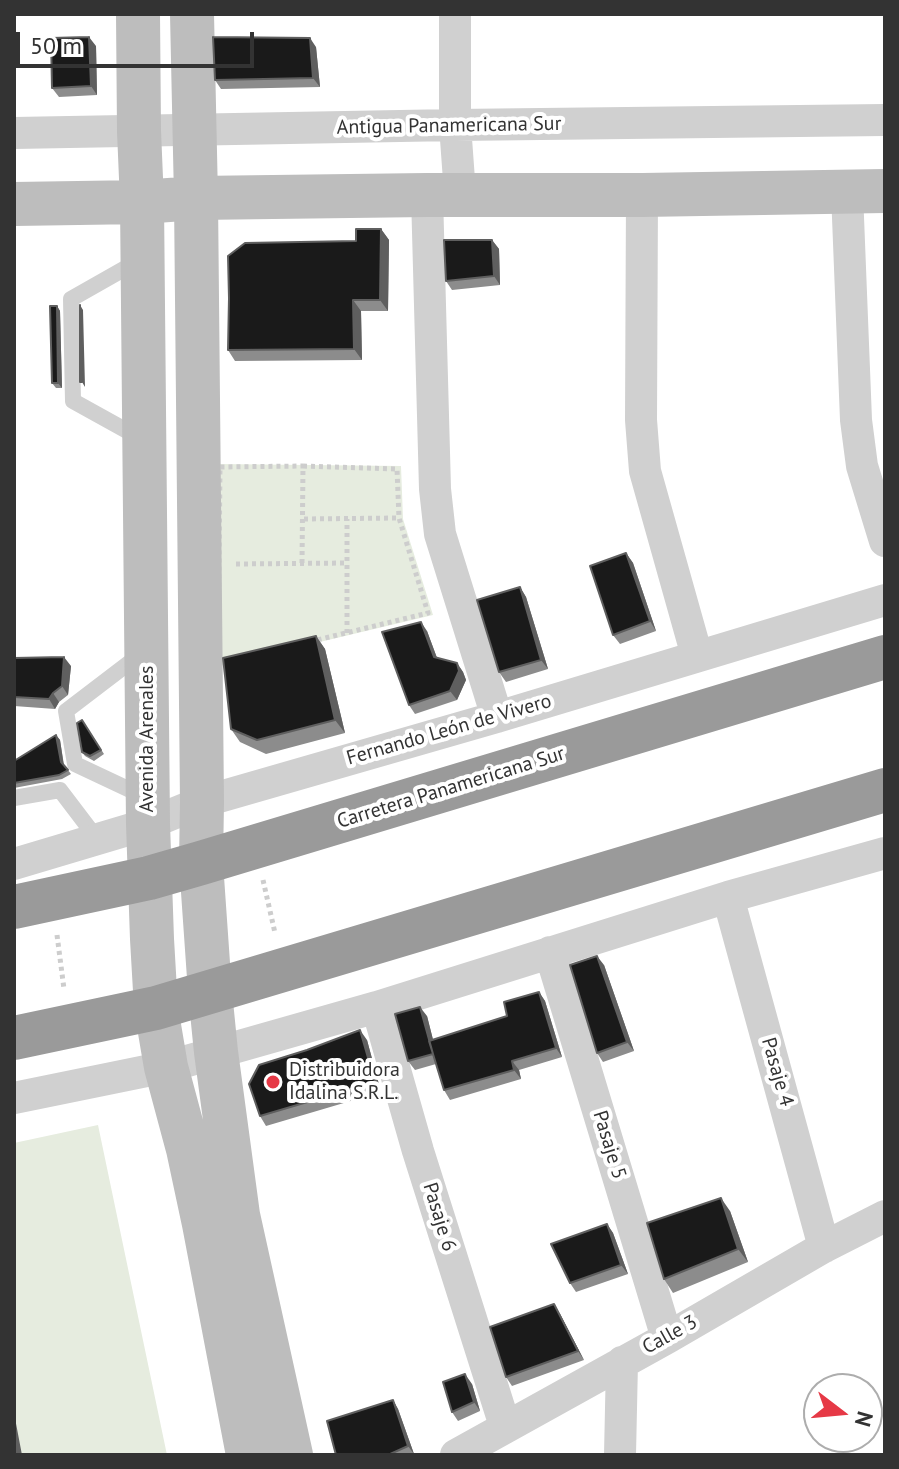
<!DOCTYPE html>
<html>
<head>
<meta charset="utf-8">
<style>
	body { margin:0 }
	#map { position:relative; width:899px; height:1469px; overflow:hidden; background:#fff; font-family:"PT Sans",sans-serif }
	canvas { display:block }
	.frame { position:absolute; inset:0; border:16px solid #333; pointer-events:none }
	.north { position:absolute; left:803px; top:1373px; width:80px; height:80px; box-sizing:border-box; background:#fff; border:2px solid #adadad; border-radius:50%; rotate:106deg; font-size:22px; font-weight:700; line-height:32px; text-align:center; color:#333 }
	.north::after { content:''; display:block; margin:auto; width:28px; height:36px; background:#e63946; clip-path:polygon(50% 0,100% 100%,50% 72%,0 100%) }
	.scale { position:absolute; left:16px; top:32px; width:238px; height:36px; box-sizing:border-box; border:4px solid #333; border-top:0; padding-left:10px; font-size:24px; line-height:28px; white-space:nowrap; color:#333; -webkit-text-stroke:6px #fff; paint-order:stroke }
</style>
</head>
<body>
<div id="map">
<canvas width="899" height="1469"></canvas>
<div class="frame"></div>
<div class="north">N</div>
<div class="scale">50 m</div>
</div>
<script>
const g = document.querySelector('canvas').getContext('2d');
g.lineJoin = 'round';
function paint(path, color) { g.fillStyle = color; g.fill(path, 'evenodd'); }
const poly = rows => new Path2D(rows.map(r => 'M' + r).join(''));
function strokePath(path, color, width, dash) { g.strokeStyle = color; g.lineWidth = width; g.lineCap = dash ? 'butt' : 'round'; g.setLineDash(dash || []); g.stroke(path); }
function drawText(font, color, halo, rows, align = 'center') {
  g.font = font + ' "PT Sans",sans-serif'; g.lineWidth = 8; g.setLineDash([]); g.textBaseline = 'middle'; g.strokeStyle = halo; g.fillStyle = color; for (const [text, x, y, turn = 0] of rows) {
    g.save(); g.translate(x, y); g.rotate((+turn || 0) * Math.PI / 180); g.textAlign = isNaN(turn) ? turn : align; if (halo) g.strokeText(text, 0, 0); g.fillText(text, 0, 0); g.restore();
  }
}
paint(poly([
	[217,464,401,466,403,519,433,615,215,667],
	[98,1125,167,1455,14,1455,14,1143]
]), '#e6ecdf');
strokePath(poly([
	[303,466,397,469,399,518,428,613,218,664,220,467,303,466],
	[304,519,399,518],
	[302,563,303,466],
	[236,564,346,563],
	[347,633,347,519],
	[263,880,275,933],
	[57,935,64,989]
]), '#cdcdcd', 5, [4, 4]);
strokePath(poly([
	[138,261,71,299,73,401,138,437],
	[142,653,66,711,75,764,143,796],
	[14,798,60,790,98,840]
]), '#d0d0d0', 16);
strokePath(poly([
	[455,14,455,125,460,194],
	[14,133,455,125,885,120],
	[847,192,856,420,862,466,885,541],
	[427,195,435,489,440,534,497,717],
	[642,195,641,420,645,471,697,656],
	[14,864,148,824,202,802,497,717,885,600],
	[728,897,824,1247],
	[550,952,667,1338],
	[377,1007,418,1151,505,1426],
	[14,1098,166,1067,377,1007,728,897,885,853],
	[456,1455,667,1338,824,1247,885,1216],
	[620,1455,622,1362]
]), '#d0d0d0', 32);
strokePath(poly([
	[138,14,139,131,142,202,148,824,152,939,156,1008,166,1067,188,1149,204,1224,248,1455],
	[192,14,196,198,202,802,201,863,210,992,216,1052,238,1215,291,1455],
	[14,204,142,202,196,198,427,195,642,195,885,191]
]), '#bdbdbd', 44);
strokePath(poly([
	[14,907,149,878,201,863,885,657],
	[14,1038,156,1008,885,790]
]), '#9a9a9a', 44);
paint(poly([
	[96,46,97,95,59,97,52,88],
	[316,47,320,87,221,89,215,80],
	[381,229,389,240,388,311,361,311,362,360,235,361,228,350],
	[492,240,499,249,500,285,452,290,446,281],
	[57,306,60,311,62,388,56,388,52,383],
	[626,553,633,563,656,631,620,644,613,635],
	[520,587,526,597,548,669,506,682,499,672],
	[427,631,437,658,457,663,463,672,466,680,457,700,415,714,409,705],
	[316,636,325,649,345,733,266,754,240,742,231,729],
	[14,658,71,666,68,695,59,702,55,709,14,706],
	[82,720,104,754,94,761,85,756,82,752],
	[56,735,60,740,64,765,71,774,62,779,14,788,14,761],
	[604,965,634,1051,603,1062,597,1053],
	[539,992,545,1001,562,1057,519,1070,521,1079,450,1100,444,1090,436,1064,415,1070,408,1061,427,1016,433,1040,507,1016],
	[367,1040,381,1092,266,1126,260,1116],
	[730,1211,748,1262,673,1293,664,1279],
	[607,1224,613,1233,628,1274,576,1292,570,1283],
	[560,1314,584,1360,512,1386,506,1377],
	[472,1384,480,1411,458,1421,452,1412],
	[393,1400,398,1409,414,1454,336,1455]
]), '#8c8c8c');
paint(poly([
	[89,37,96,46,97,95,91,86],
	[310,38,316,47,320,87,313,78],
	[381,229,389,240,388,311,380,300],
	[492,240,499,249,500,285,494,276],
	[353,300,361,311,362,360,354,349],
	[80,305,83,310,85,387,82,382],
	[57,306,60,311,62,388,58,383],
	[626,553,633,563,656,631,650,621],
	[520,587,526,597,548,669,541,660],
	[421,622,427,631,440,666,434,657],
	[316,636,325,649,345,733,335,720],
	[64,657,71,666,68,695,62,686],
	[457,663,463,672,466,680,457,700,450,691],
	[53,693,59,702,55,709,49,699],
	[56,735,60,740,64,767,61,762],
	[597,956,604,965,634,1051,627,1042],
	[539,992,545,1001,562,1057,556,1048],
	[420,1007,427,1016,439,1063,433,1054],
	[360,1030,367,1040,381,1092,375,1082],
	[512,1061,519,1070,521,1079,514,1070],
	[721,1198,730,1211,748,1262,738,1249],
	[607,1224,613,1233,628,1274,621,1265],
	[554,1304,560,1314,584,1360,578,1351],
	[465,1374,472,1384,480,1411,474,1402],
	[393,1400,398,1409,414,1454,408,1446],
	[14,1413,22,1455,15,1455,14,1448]
]), '#5f5f5f');
const building = poly([
	[89,37,91,86,52,88,51,38,89,37],
	[213,37,310,38,313,78,215,80,213,37],
	[356,229,381,229,380,300,353,300,354,349,228,350,229,298,228,256,245,243,356,241,356,229],
	[444,240,492,240,494,276,446,281,444,240],
	[80,305,82,382,80,382,80,305],
	[50,306,57,306,58,383,52,383,50,306],
	[626,553,650,621,613,635,590,566,626,553],
	[520,587,541,660,499,672,477,600,520,587],
	[421,622,434,657,457,663,459,671,450,691,409,705,382,632,421,622],
	[316,636,335,720,257,740,231,729,223,658,316,636],
	[64,657,62,686,53,693,49,699,14,697,14,658,64,657],
	[82,720,101,750,90,756,82,752,77,723,82,720],
	[56,735,61,762,68,770,59,775,14,783,14,761,56,735],
	[597,956,627,1042,597,1053,570,965,597,956],
	[539,992,556,1048,512,1061,514,1070,444,1090,429,1041,507,1016,504,1002,539,992],
	[420,1007,433,1054,408,1061,395,1014,420,1007],
	[360,1030,375,1082,260,1116,249,1084,259,1065,307,1050,360,1030],
	[721,1198,738,1249,664,1279,647,1223,721,1198],
	[607,1224,621,1265,570,1283,551,1244,607,1224],
	[554,1304,578,1351,506,1377,490,1327,554,1304],
	[465,1374,474,1402,452,1412,443,1382,465,1374],
	[393,1400,408,1446,388,1455,336,1455,327,1421,393,1400]
]);
paint(building, '#1a1a1a');
strokePath(building, '#5f5f5f', 2);
for (const [x, y, r, color] of [
	[273,1082,8,"#e63946"]
]) { const dot = new Path2D(); dot.arc(x, y, r, 0, 2 * Math.PI); g.fillStyle = color; g.fill(dot); strokePath(dot, '#fff', 3); }
drawText('20px', '#333', '#fff', [
	["Antigua Panamericana Sur",449,126,-1],
	["Fernando León de Vivero",449,730,-16],
	["Avenida Arenales",147,739,-90],
	["Carretera Panamericana Sur",451,788,-17],
	["Pasaje 4",777,1072,74],
	["Pasaje 5",609,1145,73],
	["Pasaje 6",439,1217,73],
	["Calle 3",670,1335,-29]
]);
drawText('20px', '#333', '#fff', [
	["Distribuidora",289,1070],
	["Idalina S.R.L.",289,1093]
], 'left');
</script>
</body>
</html>
